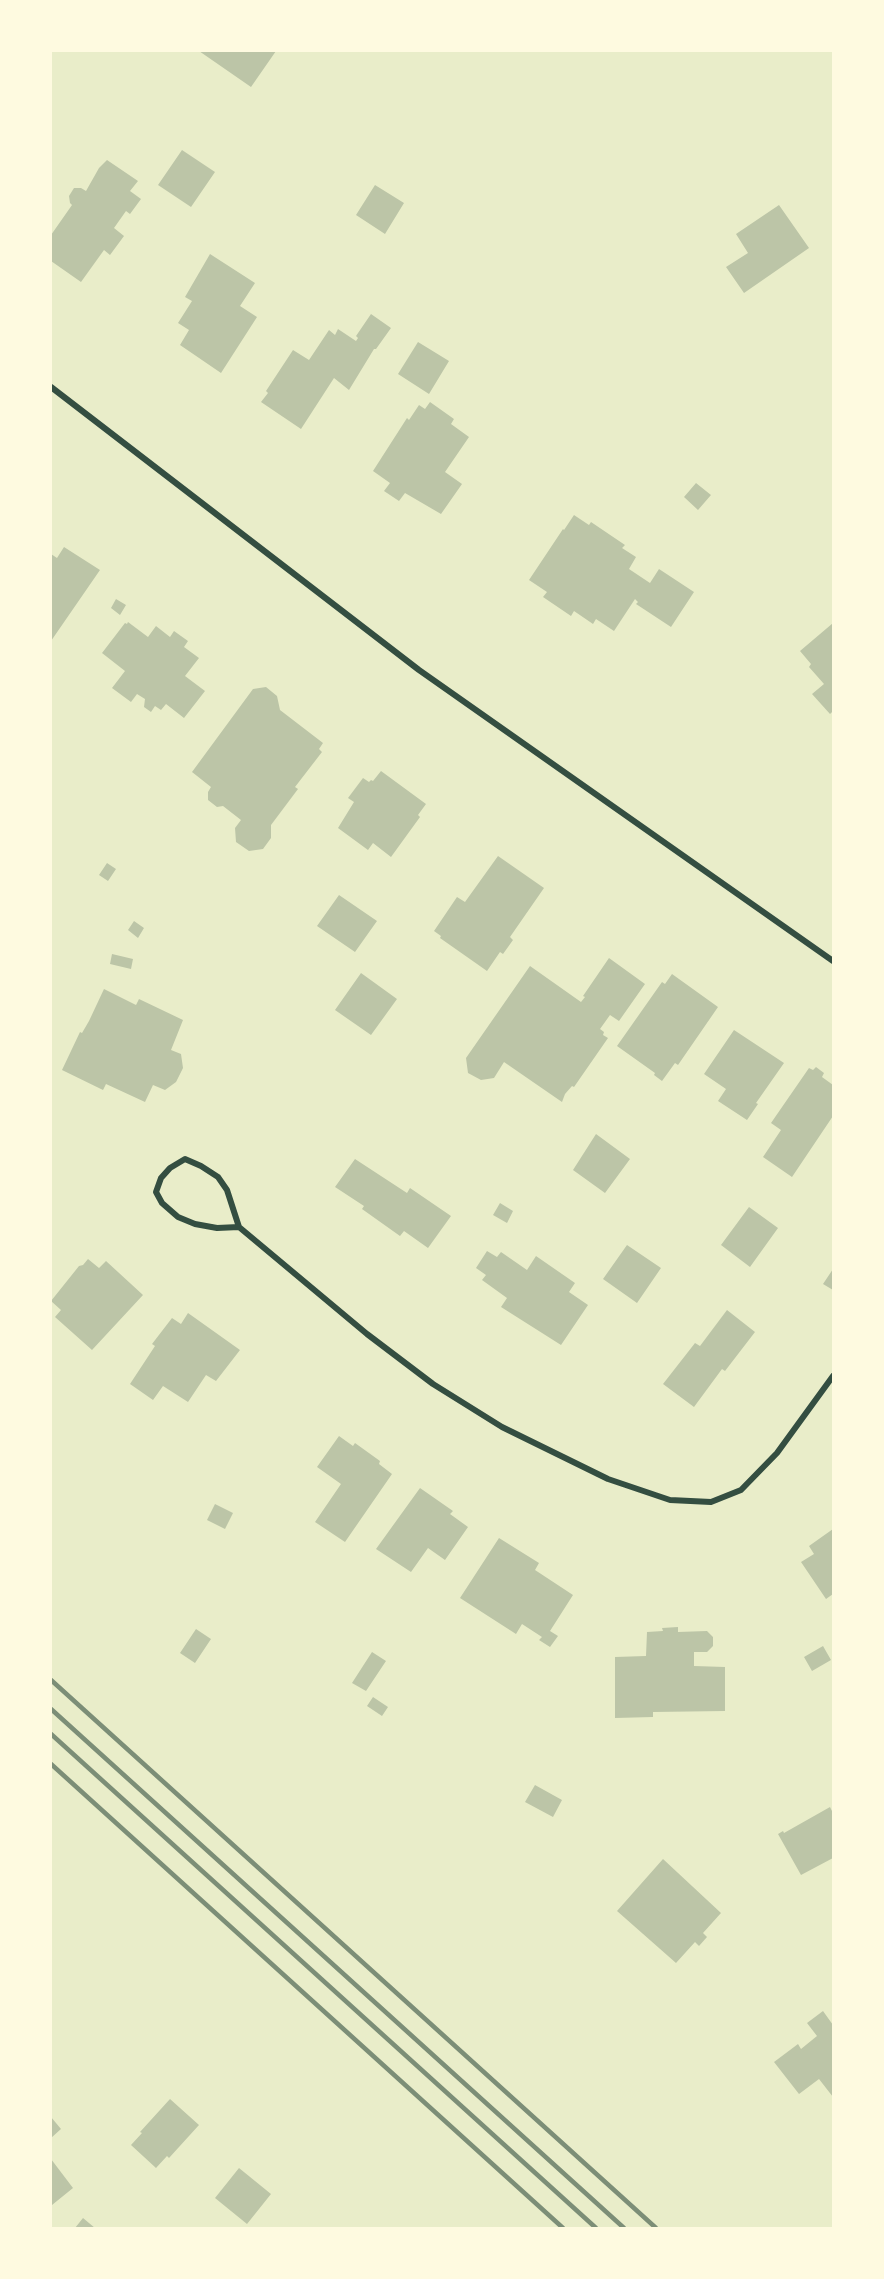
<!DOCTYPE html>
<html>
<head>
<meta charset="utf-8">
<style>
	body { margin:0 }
	#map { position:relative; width:884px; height:2279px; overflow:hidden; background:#e9edc9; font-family:Figtree,sans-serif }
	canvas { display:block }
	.frame { position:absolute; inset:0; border:52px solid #fefae0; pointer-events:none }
</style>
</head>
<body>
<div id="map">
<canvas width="884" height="2279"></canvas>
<div class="frame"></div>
</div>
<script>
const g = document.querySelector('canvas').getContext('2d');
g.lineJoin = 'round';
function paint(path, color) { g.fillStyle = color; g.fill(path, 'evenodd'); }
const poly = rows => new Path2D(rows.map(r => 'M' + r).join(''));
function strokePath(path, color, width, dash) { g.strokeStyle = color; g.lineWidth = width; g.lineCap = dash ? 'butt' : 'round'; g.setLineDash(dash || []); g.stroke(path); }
paint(poly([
	[199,51,276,51,251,87],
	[182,150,215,172,191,207,158,185],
	[107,160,138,181,130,191,141,199,130,214,126,211,114,228,124,236,110,255,104,250,81,282,51,261,51,235,72,205,70,203,69,196,74,188,81,188,86,191,99,168],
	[375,185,404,203,385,234,356,215],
	[779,205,809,248,744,293,726,267,748,253,736,234],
	[210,254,255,283,240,306,257,317,221,373,180,345,189,330,178,323,192,301,185,297],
	[371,314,391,328,376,349,374,349,349,390,334,378,301,429,261,402,268,393,266,391,293,350,309,360,329,330,335,335,338,329,356,341,358,338,356,336],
	[418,342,449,361,429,394,398,374],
	[430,402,454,419,451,424,469,437,445,472,462,484,441,514,405,493,399,501,384,491,390,483,373,471,407,418,409,420,419,405,425,409],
	[696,483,711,495,698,510,684,497],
	[574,515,589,525,591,522,625,545,622,548,636,557,629,569,650,583,659,569,694,592,671,627,636,604,638,602,635,599,614,631,596,619,593,624,574,611,571,616,543,597,547,592,529,580,563,529,564,530],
	[64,547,100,570,51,641,51,554,57,558],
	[116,599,126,605,120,615,111,608],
	[128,622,148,637,156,626,170,637,174,631,188,641,184,647,199,658,185,676,205,691,184,718,166,704,161,710,155,706,151,712,144,707,145,699,137,694,131,702,112,688,125,671,102,653,125,623,127,624],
	[833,623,833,711,830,714,812,694,824,684,809,667,811,664,800,651],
	[266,687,277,696,280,710,323,743,319,749,322,752,295,787,298,789,271,825,271,838,263,849,249,851,236,842,235,828,241,820,223,806,217,807,208,800,208,792,211,787,192,772,253,689],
	[381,771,426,804,418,815,420,817,391,857,373,843,368,850,338,828,354,802,348,798,363,778,369,782,371,780,373,781],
	[498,856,544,888,510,937,513,940,503,954,500,952,487,971,440,938,441,936,434,931,457,897,465,902],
	[107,863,116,869,108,881,99,875],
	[339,895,377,921,355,952,317,926],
	[134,921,144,928,138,938,128,930],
	[112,954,133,959,131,969,110,964],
	[609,958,645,984,619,1021,610,1015,600,1029,604,1032,603,1035,608,1038,574,1087,572,1086,565,1094,562,1102,504,1062,494,1078,481,1080,468,1073,466,1058,530,966,581,1002,585,997,583,996],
	[361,973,397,999,371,1035,335,1010],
	[672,974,718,1007,678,1065,675,1063,662,1081,654,1075,655,1073,617,1046,662,982,665,984],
	[104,989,136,1005,139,999,183,1020,171,1050,181,1054,183,1068,176,1082,165,1090,153,1085,145,1102,106,1084,103,1090,62,1070,80,1032,82,1033,89,1021],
	[734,1030,784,1063,756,1103,758,1104,747,1120,718,1101,726,1089,704,1074],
	[816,1067,824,1073,822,1077,833,1085,833,1116,792,1177,763,1157,781,1130,771,1123,809,1068,813,1070],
	[596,1134,630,1159,605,1193,573,1170],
	[355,1159,407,1193,410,1188,451,1216,428,1248,404,1231,400,1236,362,1209,364,1206,335,1187],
	[500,1203,513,1211,507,1223,493,1215],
	[749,1207,778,1228,750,1267,721,1245],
	[627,1245,661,1268,637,1303,603,1279],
	[487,1251,497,1257,501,1252,527,1270,536,1256,575,1283,569,1292,588,1305,561,1345,501,1307,507,1298,482,1280,486,1275,476,1268],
	[88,1259,99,1268,106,1261,143,1295,92,1350,55,1317,61,1310,51,1301,79,1266,83,1265],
	[833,1269,833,1290,823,1284],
	[727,1310,755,1332,725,1371,722,1369,694,1407,663,1384,695,1343,700,1346],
	[188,1313,240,1350,216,1381,206,1375,188,1402,163,1386,153,1400,130,1384,155,1346,152,1344,172,1318,181,1324],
	[339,1436,353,1446,355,1443,380,1461,379,1464,392,1474,345,1542,315,1522,341,1484,317,1467],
	[420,1488,453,1511,450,1514,468,1527,445,1560,428,1548,411,1572,376,1549],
	[215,1504,233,1513,225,1529,207,1520],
	[833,1529,833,1594,826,1599,801,1562,814,1554,809,1546],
	[499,1538,539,1563,535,1570,573,1595,550,1631,558,1636,550,1647,539,1640,542,1637,522,1624,516,1634,460,1598],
	[678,1627,678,1632,707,1631,713,1637,713,1646,707,1652,694,1652,694,1666,725,1667,725,1711,653,1712,653,1717,615,1718,615,1657,646,1656,647,1632,663,1631,662,1628],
	[196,1629,211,1639,195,1663,180,1653],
	[823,1646,831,1660,812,1671,804,1657],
	[372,1652,386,1661,366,1691,352,1683],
	[373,1697,388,1707,382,1716,367,1706],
	[535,1785,562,1800,553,1817,525,1802],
	[830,1807,833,1813,833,1858,801,1875,778,1834,783,1831,784,1833],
	[663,1859,721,1913,703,1933,707,1937,699,1946,695,1942,676,1963,617,1911],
	[823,2011,833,2025,833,2097,819,2079,799,2094,774,2062,798,2044,801,2049,817,2036,807,2023],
	[170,2099,199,2125,169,2158,167,2156,156,2168,131,2145,142,2133,140,2132],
	[51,2117,61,2129,51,2138],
	[51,2159,73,2188,52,2205,51,2203],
	[239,2168,271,2194,247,2224,215,2198],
	[83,2218,95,2228,75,2228]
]), '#bcc5a7');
strokePath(poly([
	[51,387,419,670,833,961],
	[239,1227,217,1228,195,1224,178,1217,162,1203,156,1192,161,1178,170,1168,185,1159,201,1166,218,1177,227,1190,239,1227,367,1334,433,1384,502,1427,608,1479,670,1500,711,1502,741,1490,777,1453,833,1376]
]), '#344e41', 6);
strokePath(poly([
	[51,1680,656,2228],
	[51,1709,624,2228],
	[51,1734,596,2228],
	[51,1764,563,2228]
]), '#7c8e77', 4.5);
</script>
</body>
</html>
